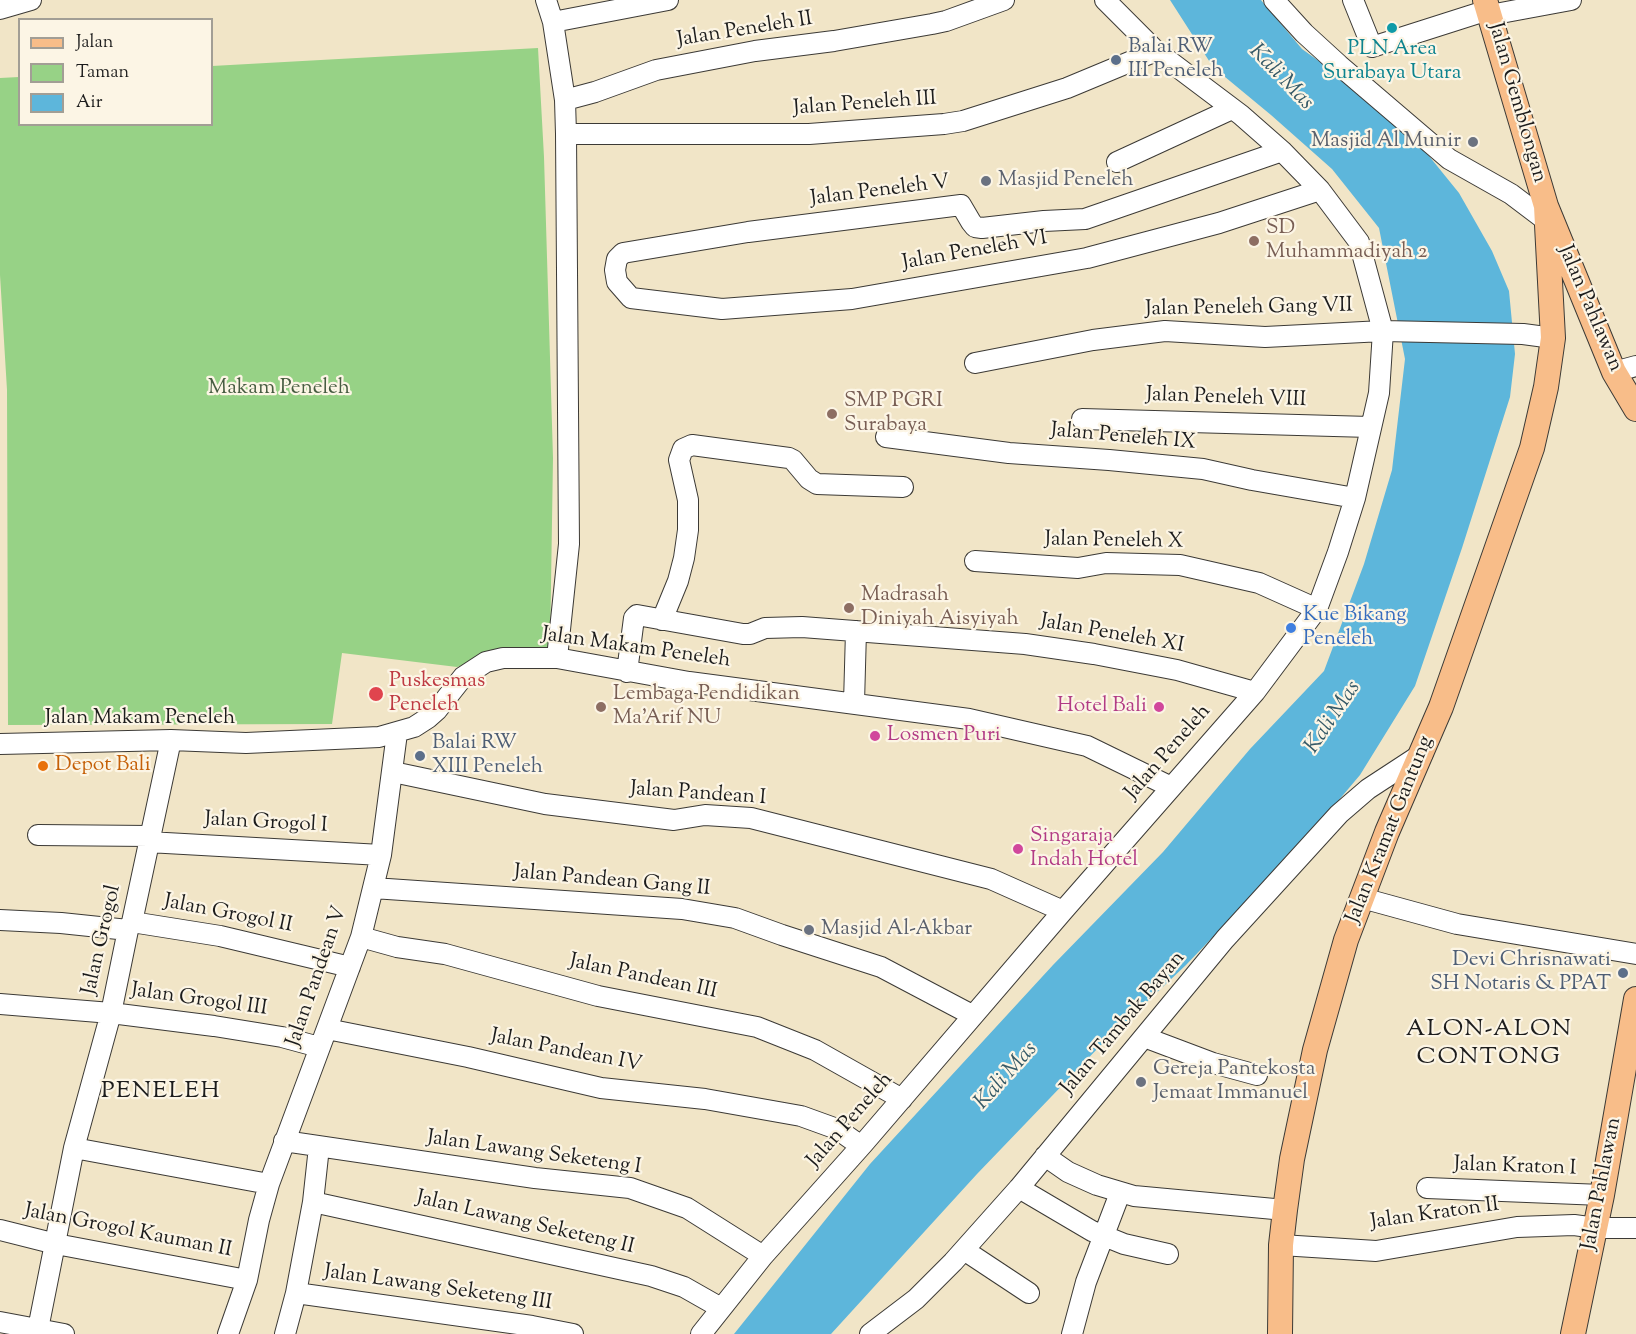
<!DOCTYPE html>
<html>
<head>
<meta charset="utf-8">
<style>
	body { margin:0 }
	#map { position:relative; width:1636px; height:1334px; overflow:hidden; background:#f1e5c7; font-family:"Sorts Mill Goudy",serif }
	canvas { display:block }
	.legend { position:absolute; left:18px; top:18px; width:195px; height:108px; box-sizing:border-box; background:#fcf5e5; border:2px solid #a29e95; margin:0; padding:8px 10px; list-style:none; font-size:18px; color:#1c1c1c }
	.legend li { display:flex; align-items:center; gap:12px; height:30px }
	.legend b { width:30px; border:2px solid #a29e95 }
</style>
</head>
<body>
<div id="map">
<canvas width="1636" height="1334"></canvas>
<ul class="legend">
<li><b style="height:8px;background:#f8bd89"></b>Jalan</li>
<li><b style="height:16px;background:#97d286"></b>Taman</li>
<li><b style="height:16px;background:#5db6db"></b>Air</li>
</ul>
</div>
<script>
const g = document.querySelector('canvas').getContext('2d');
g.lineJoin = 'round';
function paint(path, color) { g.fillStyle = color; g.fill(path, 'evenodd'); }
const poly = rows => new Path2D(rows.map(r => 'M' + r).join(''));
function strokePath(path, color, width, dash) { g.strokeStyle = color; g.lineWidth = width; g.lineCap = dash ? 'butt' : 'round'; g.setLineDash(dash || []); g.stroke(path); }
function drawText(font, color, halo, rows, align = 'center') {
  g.font = font + ' "Sorts Mill Goudy",serif'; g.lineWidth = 4.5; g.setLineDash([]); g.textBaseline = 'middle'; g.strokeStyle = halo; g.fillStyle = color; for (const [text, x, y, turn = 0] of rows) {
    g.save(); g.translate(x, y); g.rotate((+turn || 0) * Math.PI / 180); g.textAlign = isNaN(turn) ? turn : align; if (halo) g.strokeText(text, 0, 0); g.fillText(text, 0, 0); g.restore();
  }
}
paint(poly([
	[538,48,544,157,553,458,550,649,530,647,500,652,457,667,342,653,332,724,8,725,7,390,0,275,0,78,19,77,20,124,212,124,212,66]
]), '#97d286');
paint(poly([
	[1170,0,1261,0,1302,49,1379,104,1429,156,1459,193,1492,251,1509,291,1515,354,1510,397,1462,548,1415,686,1360,775,1300,846,1186,965,1099,1047,977,1174,831,1334,734,1334,870,1164,1053,965,1163,852,1250,749,1324,671,1364,564,1392,470,1405,359,1379,228,1332,169,1271,115,1213,67]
]), '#5db6db');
const minor = poly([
	[546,0,553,22,565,100,566,134,569,544,557,658],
	[1274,0,1304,33,1339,65,1449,159,1511,194,1548,222],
	[1353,0,1372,47,1488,10],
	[0,9,31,0],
	[1490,15,1571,0],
	[553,22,668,0],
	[565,100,595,92,656,70,755,51,834,41,932,24,946,21,1004,0],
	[566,134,809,134,944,124,963,121,1067,88,1156,51],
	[1282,151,1085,219,1044,221,982,228,975,227,971,222,961,205,748,232,623,253,617,259,615,270,617,282,631,298,722,309,852,299,1087,258,1219,223,1320,190],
	[1117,162,1232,109],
	[975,363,1093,340,1165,331,1265,337,1383,331,1523,334,1553,338],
	[1614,372,1636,366],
	[1082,419,1370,427],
	[886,437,1009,453,1109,460,1203,469,1252,480,1355,498],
	[975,561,1078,568,1106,563,1180,565,1259,583,1317,609],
	[662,620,678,581,684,558,688,530,688,500,679,460,683,449,692,445,789,458,793,460,809,479,817,484,903,487],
	[627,672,634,618,637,615,743,634,750,634,765,628,802,627,1025,644,1094,654,1177,670,1255,692],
	[854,703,856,631],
	[0,744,171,740,246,743,379,737,414,727,428,718,437,710,463,677,486,662,503,658,557,658,689,682,969,719,1087,746,1171,787],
	[393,772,545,804,674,820,705,815,751,818,991,879,1063,911],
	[38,835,149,836],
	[148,842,381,855],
	[373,888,682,909,735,918,782,935,881,967,972,1015],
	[1362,898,1457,924,1636,954],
	[0,920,61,923,128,930],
	[132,922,220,936,350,967],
	[361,937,397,947,445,954,598,996,757,1027,815,1050,902,1099],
	[0,1004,111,1013,214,1026,282,1037,319,1047],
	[327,1029,468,1057,601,1088,705,1099,801,1116,837,1129,861,1146],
	[1144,1037,1213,1063,1257,1075],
	[284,1141,535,1178,630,1188,687,1208,763,1256],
	[74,1148,269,1184],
	[1045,1156,1068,1172,1097,1185,1134,1196,1285,1210],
	[1019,1188,1092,1231,1124,1244,1168,1254],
	[1427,1188,1602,1195],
	[313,1202,651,1276,684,1287,721,1308],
	[0,1230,56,1244,247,1280],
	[1281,1245,1376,1251,1517,1227,1574,1225,1596,1228,1636,1228],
	[964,1250,1029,1293],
	[296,1293,532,1326,573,1334],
	[0,1322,64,1334],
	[37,1334,74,1148,111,1013,128,930,132,922,171,740],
	[228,1334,247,1280,259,1220,269,1184,361,937,381,855,397,733],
	[285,1334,296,1293,313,1202,319,1147],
	[701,1334,763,1256,863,1144,1063,911,1255,692,1317,609,1338,552,1355,498,1379,393,1383,331,1359,242,1320,190,1282,151,1241,115,1156,51,1105,0],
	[870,1334,916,1299,953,1262,1019,1188,1225,939,1339,814,1368,789,1423,753],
	[1072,1334,1086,1282,1120,1193]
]);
const major = poly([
	[1485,0,1546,206,1614,372,1636,409],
	[1280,1334,1281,1245,1285,1210,1292,1159,1315,1050,1346,940,1387,832,1441,707,1532,448,1546,387,1553,338,1546,206],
	[1573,1334,1602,1195,1636,999]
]);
strokePath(minor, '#3c3a36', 22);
strokePath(major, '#3c3a36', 26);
strokePath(minor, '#fff', 20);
strokePath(major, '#f8bd89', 24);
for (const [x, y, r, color] of [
	[1392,28,6,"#0f9aa8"],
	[1116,60,6,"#5c6f8a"],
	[1473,142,6,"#6b7280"],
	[986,181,6,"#6b7280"],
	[1254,241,6,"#8d6e63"],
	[832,414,6,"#8d6e63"],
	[849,608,6,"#8d6e63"],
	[1291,628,6,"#3f7fe0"],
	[376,694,8,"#e0444e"],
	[601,707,6,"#8d6e63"],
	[1159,707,6,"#d1479c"],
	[875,736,6,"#d1479c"],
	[420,756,6,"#5c6f8a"],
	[43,766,6,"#e8710a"],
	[1018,849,6,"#d1479c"],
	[809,930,6,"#6b7280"],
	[1623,973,6,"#5c6f8a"],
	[1141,1082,6,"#6b7280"]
]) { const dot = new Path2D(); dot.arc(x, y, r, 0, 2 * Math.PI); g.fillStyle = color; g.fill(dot); strokePath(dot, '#fcf5e5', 2); }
drawText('21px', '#1c1c1c', '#fcf5e5', [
	["Jalan Peneleh II",745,31,-9],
	["Jalan Gemblongan",1516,103,74],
	["Jalan Peneleh III",865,105,-4],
	["Jalan Peneleh V",880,192,-7],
	["Jalan Peneleh VI",975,252,-10],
	["Jalan Peneleh Gang VII",1249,309,-1],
	["Jalan Pahlawan",1589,309,67],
	["Jalan Peneleh VIII",1226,399,2],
	["Jalan Peneleh IX",1123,438,5],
	["Jalan Peneleh X",1114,542,1],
	["Jalan Peneleh XI",1112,635,10],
	["Jalan Makam Peneleh",636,649,8],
	["Jalan Makam Peneleh",140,719],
	["Jalan Peneleh",1169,753,-49],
	["Jalan Pandean I",698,795,4],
	["Jalan Grogol I",266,824,3],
	["Jalan Kramat Gantung",1391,830,-68],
	["Jalan Pandean Gang II",612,882,5],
	["Jalan Grogol II",228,915,11],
	["Jalan Grogol",103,940,-77],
	["Jalan Pandean V",318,977,-71],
	["Jalan Pandean III",643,978,12],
	["Jalan Grogol III",199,1001,8],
	["Jalan Tambak Bayan",1124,1024,-50],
	["Jalan Pandean IV",566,1052,11],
	["Jalan Peneleh",851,1121,-49],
	["Jalan Lawang Seketeng I",534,1154,8],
	["Jalan Kraton I",1515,1168,2],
	["Jalan Pahlawan",1603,1184,-79],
	["Jalan Kraton II",1435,1215,-8],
	["Jalan Lawang Seketeng II",525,1224,13],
	["Jalan Grogol Kauman II",128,1232,11],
	["Jalan Lawang Seketeng III",438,1289,8]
]);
drawText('21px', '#4e5e75', '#fcf5e5', [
	["Balai RW",1128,48],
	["III Peneleh",1128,72],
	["Balai RW",432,744],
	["XIII Peneleh",432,768],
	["Devi Chrisnawati",1611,961,"right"],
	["SH Notaris & PPAT",1611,985,"right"]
], 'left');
drawText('21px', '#0d838f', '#fcf5e5', [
	["PLN Area",1392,50],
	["Surabaya Utara",1392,74]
]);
drawText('21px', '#5b616d', '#fcf5e5', [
	["Masjid Al Munir",1461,142,"right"],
	["Masjid Peneleh",998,181],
	["Masjid Al-Akbar",821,930],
	["Gereja Pantekosta",1153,1070],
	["Jemaat Immanuel",1153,1094]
], 'left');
drawText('21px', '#785e54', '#fcf5e5', [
	["SD",1266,229],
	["Muhammadiyah 2",1266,253],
	["SMP PGRI",844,402],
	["Surabaya",844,426],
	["Madrasah",861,596],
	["Diniyah Aisyiyah",861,620],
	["Lembaga Pendidikan",613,695],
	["Ma'Arif NU",613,719]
], 'left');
drawText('21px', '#475c41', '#fcf5e5', [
	["Makam Peneleh",279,389]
]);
drawText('21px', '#366cbe', '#fcf5e5', [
	["Kue Bikang",1303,616],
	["Peneleh",1303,640]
], 'left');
drawText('21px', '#be3a42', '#fcf5e5', [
	["Puskesmas",389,682],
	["Peneleh",389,706]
], 'left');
drawText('21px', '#b23c85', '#fcf5e5', [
	["Hotel Bali",1147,707,"right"],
	["Losmen Puri",887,736],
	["Singaraja",1030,837],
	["Indah Hotel",1030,861]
], 'left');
drawText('21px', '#c56008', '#fcf5e5', [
	["Depot Bali",55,766]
], 'left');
drawText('italic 22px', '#365a68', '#fcf5e5', [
	["Kali Mas",1280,78,46],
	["Kali Mas",1334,718,-56],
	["Kali Mas",1007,1077,-48]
]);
g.letterSpacing = '1.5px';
drawText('24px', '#1c1c1c', '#fcf5e5', [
	["ALON-ALON",1489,1031],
	["CONTONG",1489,1059],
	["PENELEH",161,1093]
]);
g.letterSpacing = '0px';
</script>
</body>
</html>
